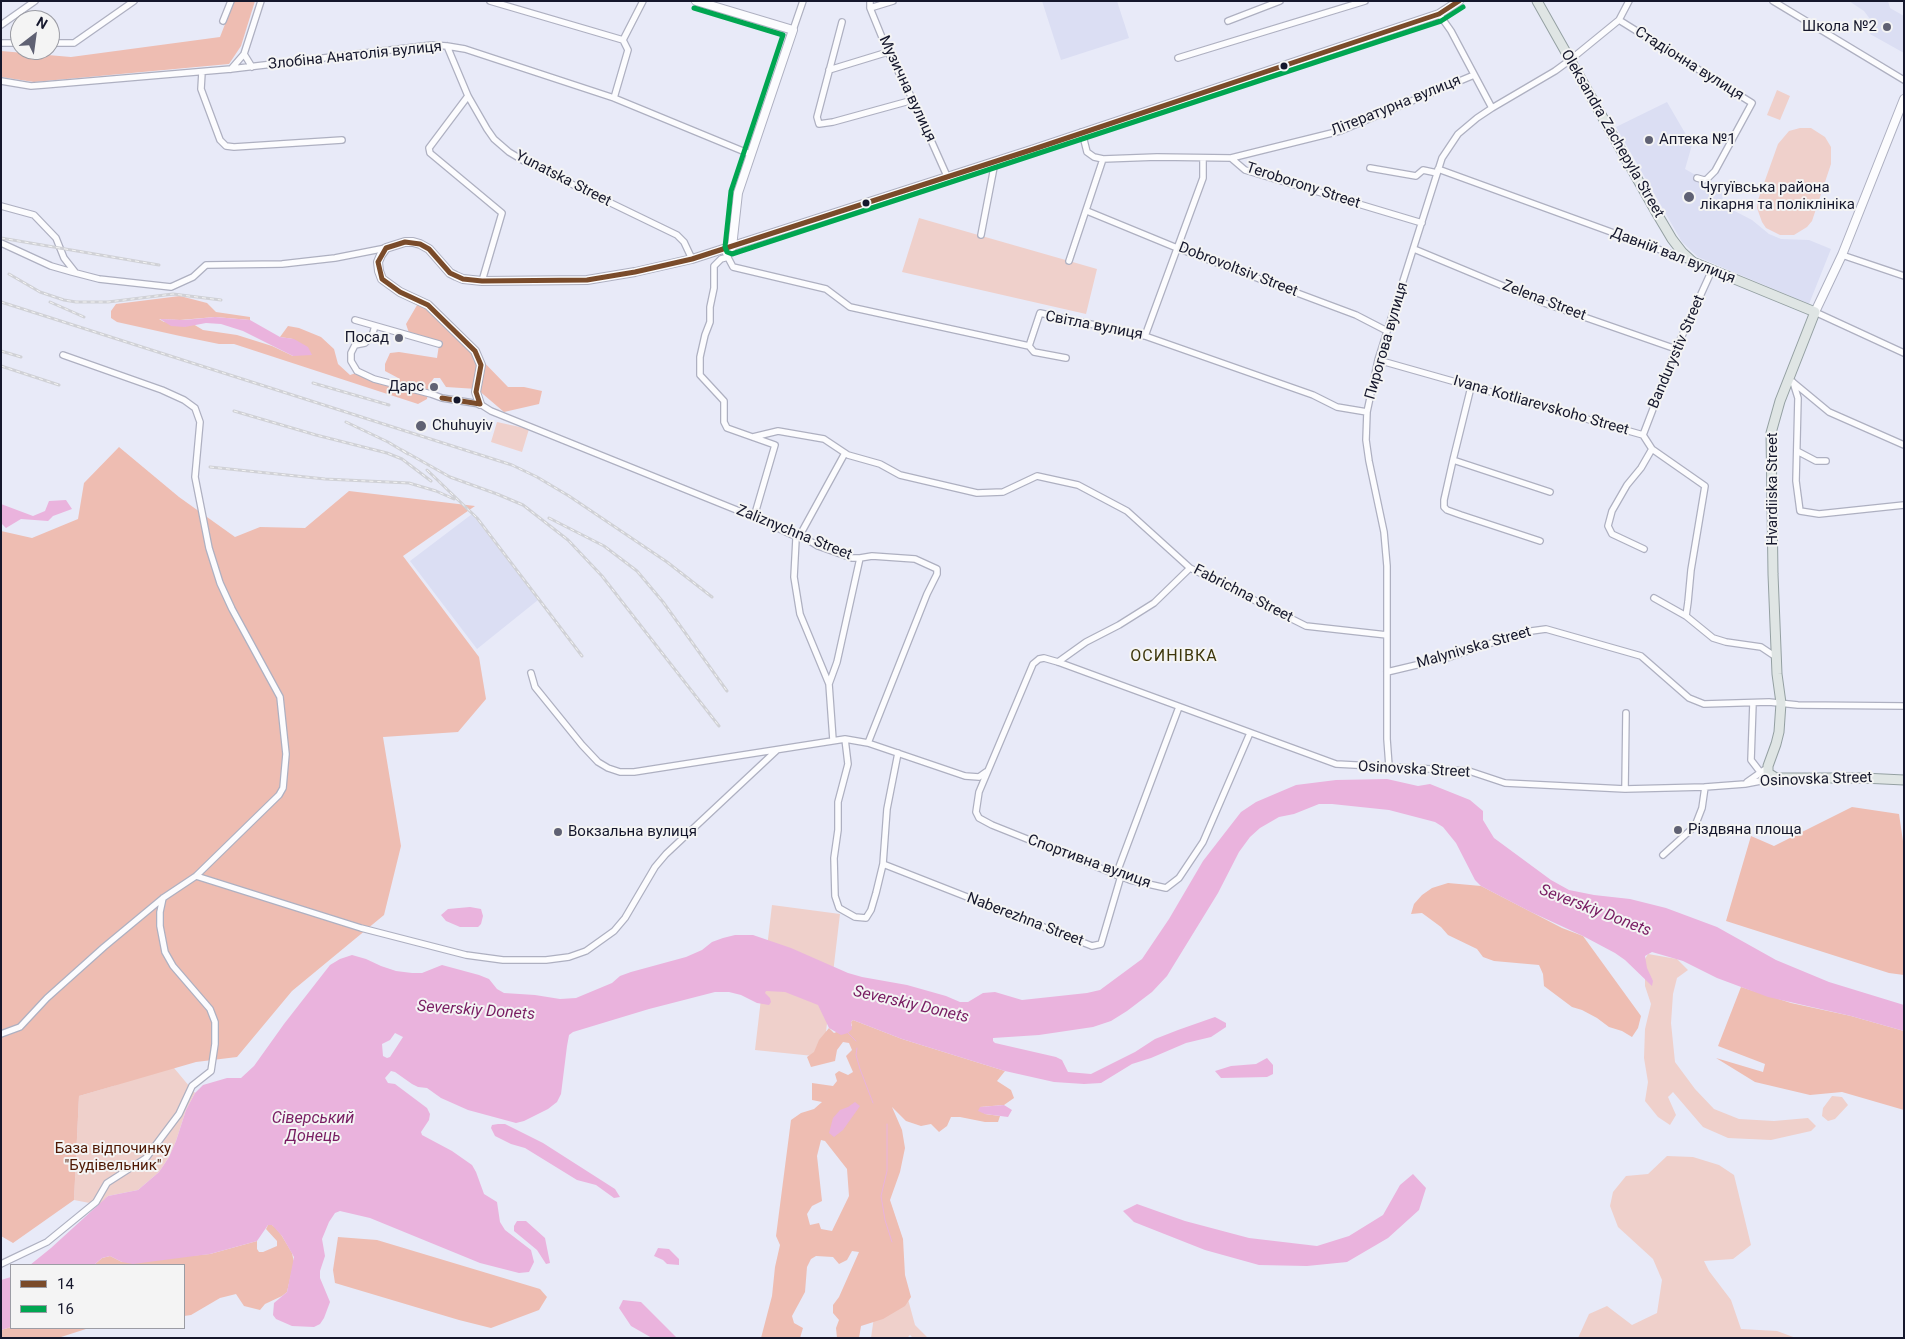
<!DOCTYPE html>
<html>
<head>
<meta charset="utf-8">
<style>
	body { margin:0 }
	#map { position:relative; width:1905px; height:1339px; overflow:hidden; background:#e8eaf8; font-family:Roboto,sans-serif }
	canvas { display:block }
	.frame { position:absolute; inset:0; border:2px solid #15172c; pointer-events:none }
	.legend { position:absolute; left:10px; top:1264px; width:175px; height:65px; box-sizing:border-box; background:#f4f4f4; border:1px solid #9b9ca4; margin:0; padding:6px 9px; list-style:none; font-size:15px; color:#15172c }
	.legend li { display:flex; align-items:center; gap:10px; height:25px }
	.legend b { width:25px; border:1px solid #9b9ca4 }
	.north { position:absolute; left:10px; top:10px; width:50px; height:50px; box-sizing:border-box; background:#f4f4f4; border:1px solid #9b9ca4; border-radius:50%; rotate:30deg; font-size:14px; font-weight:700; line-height:20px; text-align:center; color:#15172c }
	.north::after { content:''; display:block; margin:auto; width:18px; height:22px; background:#5f6173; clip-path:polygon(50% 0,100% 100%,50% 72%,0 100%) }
</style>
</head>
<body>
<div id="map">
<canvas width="1905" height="1339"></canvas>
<div class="frame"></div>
<ul class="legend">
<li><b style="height:6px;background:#7a4b2a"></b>14</li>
<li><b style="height:6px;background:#00a651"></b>16</li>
</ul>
<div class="north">N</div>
</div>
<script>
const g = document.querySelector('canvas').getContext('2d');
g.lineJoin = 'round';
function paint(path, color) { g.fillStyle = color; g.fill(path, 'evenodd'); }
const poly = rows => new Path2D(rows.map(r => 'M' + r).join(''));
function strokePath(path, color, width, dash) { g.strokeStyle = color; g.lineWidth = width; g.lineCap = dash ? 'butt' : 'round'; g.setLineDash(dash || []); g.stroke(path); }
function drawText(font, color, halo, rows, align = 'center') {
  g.font = font + ' Roboto,sans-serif'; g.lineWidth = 4; g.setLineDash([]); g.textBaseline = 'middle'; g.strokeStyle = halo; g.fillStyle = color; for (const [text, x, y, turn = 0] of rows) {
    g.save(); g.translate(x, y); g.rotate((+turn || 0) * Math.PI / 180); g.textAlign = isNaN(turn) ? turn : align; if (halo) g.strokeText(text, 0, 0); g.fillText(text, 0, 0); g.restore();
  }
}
paint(poly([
	[1042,1,1117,1,1129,38,1061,60],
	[1849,1,1888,1,1890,8,1904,16,1904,53,1870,34,1870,19,1864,11],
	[1667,102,1692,145,1685,169,1722,190,1723,205,1752,220,1769,234,1781,239,1809,240,1831,249,1809,304,1698,257,1682,242,1616,127],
	[472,514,538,600,477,649,410,561]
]), '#dbdef3');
paint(poly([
	[1777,90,1790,96,1780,120,1767,115],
	[1800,128,1811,128,1825,137,1831,147,1831,164,1812,221,1807,227,1794,235,1780,235,1766,228,1762,222,1757,208,1758,200,1778,144,1789,131],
	[919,218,1097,269,1086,314,902,272],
	[497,422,529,429,522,452,491,442],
	[772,905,840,914,823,1057,755,1050],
	[1648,954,1677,959,1688,970,1677,978,1673,994,1671,1023,1675,1062,1695,1089,1714,1109,1739,1119,1774,1121,1808,1118,1816,1126,1811,1131,1771,1140,1728,1138,1703,1127,1673,1092,1668,1097,1676,1115,1670,1125,1658,1117,1645,1101,1648,1082,1644,1058,1645,1029,1651,1004,1645,986,1645,959],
	[169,1062,195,1093,186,1110,176,1141,169,1157,159,1172,138,1190,108,1196,100,1205,74,1200,79,1096,113,1086],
	[1832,1096,1842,1097,1848,1105,1835,1119,1828,1121,1822,1116,1823,1108],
	[1667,1156,1693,1157,1719,1165,1734,1175,1751,1245,1733,1259,1704,1261,1709,1271,1731,1300,1741,1329,1777,1331,1796,1338,1578,1338,1589,1314,1607,1306,1632,1325,1657,1313,1662,1280,1653,1259,1618,1227,1610,1206,1613,1192,1626,1176,1648,1174],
	[885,1238,902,1277,915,1325,928,1338,913,1338,910,1335,907,1338,871,1338]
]), '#efd0cb');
paint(poly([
	[234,1,255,1,241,46,229,64,34,82,1,77,1,51,71,57,220,37],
	[180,296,207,303,216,312,250,317,250,320,215,317,180,320,159,319,164,322,193,324,203,330,237,335,272,346,293,356,293,339,280,337,288,326,299,328,321,337,334,349,338,364,350,375,359,372,397,386,400,379,385,371,385,364,390,353,399,352,437,358,439,345,410,336,406,324,420,300,476,354,508,387,524,387,542,391,539,404,504,412,477,389,446,387,440,378,434,378,429,385,427,399,418,404,234,344,219,344,180,336,117,322,111,318,111,311,116,304],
	[119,447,179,497,235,537,260,527,305,528,349,491,475,506,403,556,479,657,486,699,458,732,383,737,401,846,384,915,292,991,237,1057,196,1062,79,1096,74,1200,13,1243,1,1236,1,531,32,538,78,519,84,483],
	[1852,807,1899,814,1904,848,1904,975,1889,973,1726,921,1751,836,1774,846],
	[1448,883,1481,886,1562,928,1583,936,1641,1016,1638,1028,1632,1037,1622,1031,1609,1027,1597,1018,1582,1010,1572,1007,1544,986,1543,974,1539,965,1494,961,1483,957,1477,949,1448,935,1441,927,1422,913,1411,914,1414,904,1422,895,1432,888],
	[1741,987,1791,1003,1851,1016,1904,1031,1904,1110,1842,1092,1810,1095,1755,1082,1716,1058,1763,1072,1765,1064,1718,1046],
	[853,1020,902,1039,1005,1071,997,1081,1011,1090,1014,1098,1004,1105,980,1107,985,1114,1000,1116,998,1122,985,1122,960,1117,951,1117,947,1126,939,1132,931,1124,921,1126,906,1121,892,1107,902,1130,905,1148,900,1172,890,1200,903,1239,905,1275,911,1297,905,1306,883,1319,861,1326,859,1338,837,1338,836,1328,839,1320,833,1313,833,1305,839,1297,859,1252,852,1251,847,1260,839,1264,833,1257,816,1256,811,1259,807,1267,805,1292,792,1316,794,1323,803,1328,800,1338,761,1338,772,1296,775,1267,780,1245,776,1236,791,1120,801,1113,814,1109,822,1102,812,1100,812,1083,833,1086,837,1081,835,1074,839,1071,848,1075,853,1072,846,1056,852,1050,849,1043,843,1042,837,1050,835,1061,811,1067,807,1057,814,1052,819,1040,829,1028,834,1033,852,1026,851,1022],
	[821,1140,825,1141,847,1169,849,1196,832,1231,821,1229,819,1223,810,1225,807,1214,812,1206,822,1201,817,1156],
	[268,1225,272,1225,276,1228,282,1236,292,1253,294,1262,287,1292,282,1296,265,1304,260,1310,244,1306,236,1294,220,1298,191,1315,184,1316,184,1265,94,1265,102,1258,110,1256,122,1262,210,1254,257,1241,257,1249,259,1252,263,1252,277,1246,277,1241,266,1229],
	[338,1237,377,1240,540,1289,547,1297,539,1310,491,1328,459,1320,335,1283,333,1270],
	[11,1327,11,1328,89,1328,58,1338,1,1338,1,1330]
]), '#eebdb2');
paint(poly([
	[215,317,250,320,280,337,294,339,308,347,312,355,293,356,243,331,221,324,206,323,185,327,171,326,160,319,184,320],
	[66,500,72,509,53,516,48,521,21,519,6,528,1,523,1,504,33,516,45,511,49,501],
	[1387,779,1418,786,1430,784,1470,800,1483,811,1483,820,1494,838,1551,880,1569,890,1594,895,1630,899,1666,908,1717,927,1776,960,1829,982,1904,1005,1904,1031,1851,1016,1768,997,1717,978,1683,961,1652,952,1645,956,1647,968,1653,981,1652,986,1625,960,1615,953,1583,936,1531,912,1481,886,1475,880,1456,843,1443,827,1435,822,1389,810,1332,804,1319,804,1294,814,1279,817,1260,828,1250,837,1239,852,1218,893,1167,976,1152,992,1127,1011,1111,1021,1093,1027,1039,1035,993,1038,993,1041,995,1043,1056,1057,1062,1060,1068,1072,1091,1074,1135,1052,1155,1039,1178,1030,1215,1017,1226,1023,1226,1027,1211,1037,1186,1043,1151,1058,1132,1064,1101,1083,1084,1084,1054,1082,1005,1071,902,1039,853,1020,851,1022,852,1029,848,1033,841,1035,829,1028,818,1005,785,992,766,991,765,993,770,998,771,1002,769,1005,757,1003,741,995,729,992,715,992,649,1009,573,1032,569,1035,567,1046,561,1094,557,1102,548,1109,524,1121,516,1123,468,1110,441,1098,427,1088,418,1087,412,1084,395,1072,391,1071,385,1078,388,1083,395,1084,427,1108,430,1114,429,1120,421,1132,422,1135,452,1151,472,1165,476,1172,484,1194,497,1202,500,1222,505,1230,531,1250,534,1262,529,1272,519,1273,480,1263,370,1218,340,1211,335,1213,329,1222,322,1239,325,1256,320,1271,320,1278,330,1302,324,1318,320,1324,314,1327,292,1326,276,1319,273,1315,274,1303,287,1292,294,1257,282,1236,272,1225,268,1225,257,1241,210,1254,133,1264,122,1262,110,1256,102,1258,94,1265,30,1265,51,1248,108,1196,138,1190,159,1172,169,1157,176,1141,186,1110,195,1093,203,1085,227,1078,241,1078,254,1066,284,1024,330,965,340,959,352,955,366,959,381,966,396,971,412,973,422,973,442,965,479,975,489,979,497,989,504,993,535,995,560,999,576,998,612,983,620,976,631,972,686,957,702,950,712,942,723,938,735,935,753,935,791,948,848,973,862,977,907,985,946,996,960,1002,968,1002,983,993,995,992,1022,1000,1087,993,1100,990,1142,959,1169,919,1203,861,1241,812,1256,802,1296,785,1336,780],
	[395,1033,403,1037,390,1057,387,1058,383,1056,382,1044,390,1040],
	[470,907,481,909,483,916,481,924,478,927,460,927,446,921,441,915,448,909],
	[1267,1058,1273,1065,1273,1074,1267,1077,1221,1078,1215,1071,1231,1066,1256,1064],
	[855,1102,860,1106,843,1130,834,1137,829,1133,833,1118,840,1110,848,1107],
	[1004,1105,1012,1110,1008,1117,985,1114,978,1111,980,1107],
	[498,1124,505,1124,543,1143,615,1189,620,1197,614,1198,596,1185,577,1180,525,1148,511,1144,495,1136,491,1128,492,1125],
	[1413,1174,1426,1188,1419,1210,1388,1238,1347,1262,1307,1266,1259,1265,1205,1250,1134,1222,1123,1211,1137,1204,1185,1221,1249,1238,1317,1246,1349,1236,1383,1215,1400,1185],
	[517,1221,526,1221,545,1238,550,1263,546,1264,537,1250,514,1231,514,1226],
	[658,1248,669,1249,679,1259,679,1265,667,1264,663,1260,654,1256],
	[11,1277,11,1327,1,1330,1,1280],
	[623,1300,641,1302,677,1338,652,1338,631,1326,619,1308]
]), '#eab3dd');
strokePath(poly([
	[848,1033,856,1041],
	[857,1048,856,1055,860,1069,873,1103],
	[887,1124,887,1171,881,1196,885,1220,892,1242]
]), '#eab3dd', 1);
const street = poly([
	[490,1,623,40],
	[870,1,870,8,888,52,913,100,947,176],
	[1773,1,1904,80],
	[870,8,893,1],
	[1619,20,1752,103,1715,171,1707,179,1704,180,1697,178],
	[223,21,231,1],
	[1228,21,1280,1],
	[842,22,817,117,819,124,833,122,913,100],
	[1,25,35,1],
	[793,30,803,1],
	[1,43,20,43],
	[50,43,74,43,134,1],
	[447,46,468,96,487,129,494,139,509,152,524,161,677,235,684,242,692,259],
	[244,54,252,67],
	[1178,58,1365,1],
	[231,69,244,54,261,1],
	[829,70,888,52],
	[202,72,201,89,220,140,226,146,234,147,342,140],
	[1,81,31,86,44,85,231,69,432,45,447,46,465,49,614,98,750,154],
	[468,96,429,148,430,153,502,213,482,281],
	[614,98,628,50,623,40,643,1],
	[1492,108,1555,71,1570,60,1619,20,1629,1],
	[1082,132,1087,152,1094,157,1103,159,1157,157,1231,158,1245,170,1422,223],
	[1231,158,1340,131,1474,75],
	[1370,168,1416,176,1423,170,1437,173],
	[1438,169,1688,260],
	[1,206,34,215,56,238,64,258,75,272],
	[1087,211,1177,248,1356,315,1387,331],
	[981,235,995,162],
	[1,243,51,266,72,272,99,279,171,287,193,277,206,265,282,264,335,258,386,248],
	[1414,249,1544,303,1676,349],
	[724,250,733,267,826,289,850,307,1029,346,1040,313,1145,336,1313,395,1337,407,1367,412],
	[1842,255,1904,276],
	[728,257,721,259,714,266,714,288,710,307,710,322,705,335,700,357,700,375,724,401,724,422,727,428,775,445,754,517],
	[1069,261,1103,159],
	[1815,312,1904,353],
	[355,320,439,344],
	[375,326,372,336,365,343,355,345,351,353,351,361,357,371,374,379,431,394,442,398,480,404,491,411,754,517,795,536,800,535,818,546,852,558,860,558,872,556,915,559,937,569,937,574,927,594,868,743],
	[1145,336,1203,178,1203,158],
	[1029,346,1034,352,1066,358],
	[1378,360,1643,435,1652,449,1705,486,1691,570,1688,602,1686,616],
	[1793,382,1798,398,1796,481,1800,511,1819,514,1904,505],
	[1794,383,1829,412,1904,445],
	[1471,387,1453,460,1444,500,1444,507,1447,510,1461,515,1540,541],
	[1643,435,1676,349,1712,270],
	[753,437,778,431,824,439,848,455,880,464,900,475,977,493,1003,492,1037,476,1078,485,1127,511,1190,568,1306,626,1387,635],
	[1797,451,1816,461,1826,461],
	[1453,460,1550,492],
	[800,535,845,453],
	[795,536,796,539,794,577,800,614,829,684,833,740],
	[1644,549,1612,534,1608,526,1612,511,1627,485,1641,468,1652,449],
	[1654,598,1686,616,1713,638,1726,642,1761,647,1776,657],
	[1058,662,1086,642,1119,625,1154,603,1190,568],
	[1387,672,1450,657,1524,632,1546,629,1641,656,1689,698,1704,704,1769,702,1798,705,1904,706],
	[531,673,535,687,582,745,598,762,608,768,620,772,634,772,845,739,868,743,965,776,979,777,986,772],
	[829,684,837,662,860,558],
	[1753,703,1751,760,1761,773],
	[1250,733,1203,842,1179,878,1166,888,1130,880,992,825,979,818,976,812,979,792,1033,664,1039,659,1044,658,1058,662,1336,764,1469,771,1505,783,1625,789,1705,787,1745,784,1776,778],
	[845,739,848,764,838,802,838,830,834,858,835,896,839,908,855,917,866,918,871,910,876,893,883,864,887,809,898,753],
	[1389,766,1387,739,1387,566,1384,532,1369,461,1366,440,1367,412,1378,360,1442,158,1458,134,1477,118,1492,108,1451,31,1439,14],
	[1747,782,1764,770],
	[1625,789,1626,713],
	[1663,855,1695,826,1702,808,1705,787],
	[883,864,1092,946,1101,944,1121,876],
	[1116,875,1179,707],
	[196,876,361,928,466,955,503,960,546,960,569,957,586,951,614,931,625,918,655,867,666,854,777,750],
	[1,1034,20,1027,47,998,104,947,163,898,196,876,279,795,283,788,286,754,280,697,232,609,220,583,209,548,195,477,200,422,195,408,184,400,162,390,63,355],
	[1,1264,47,1242,96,1202,107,1183,146,1158,179,1114,192,1086,211,1071,215,1044,215,1022,210,1009,173,966,165,952,160,926,160,912,163,898]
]);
const secondary = poly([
	[696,1,793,30,738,193,732,247],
	[1815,312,1842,255,1904,99],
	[480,404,476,392,481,365,475,351,428,305,400,292,382,279,379,271,378,262,381,255,386,248,405,242,413,242,420,244,429,249,450,273,456,276,463,279,482,281,587,280,635,272,692,259,1034,149,1439,14,1459,1]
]);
const primary = poly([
	[1537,1,1656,212,1672,239,1682,252,1693,262,1815,312,1780,401,1771,433,1773,574,1777,674,1781,703,1779,732,1776,744,1768,766,1768,773,1776,778,1863,778,1904,780]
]);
strokePath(street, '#aeb0c1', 8);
strokePath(secondary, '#aeb0c1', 10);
strokePath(primary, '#94a0a2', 11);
strokePath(street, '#fcfcfe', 5.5);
strokePath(secondary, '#fcfcfe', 8);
strokePath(primary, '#dfe5e4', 9);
const rail = poly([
	[1,238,159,265],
	[9,274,40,292,64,300,76,302,108,302,173,294,221,300],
	[1,302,512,465,537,477,569,496,667,562,712,597],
	[50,302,84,317],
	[1,351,21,357],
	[1,366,59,385],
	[313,383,389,405],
	[234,411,316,435,387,453,402,459,431,481],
	[346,422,388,442,408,454],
	[402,450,450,477,497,494,523,505,568,540,602,576,719,726],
	[210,467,325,479,409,483,436,491,454,499],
	[427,470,477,518,582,656],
	[549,518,604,546,637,571,663,602,727,691]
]);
strokePath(rail, '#d0d1d6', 3);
strokePath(rail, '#f4f4f4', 1, [4]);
strokePath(poly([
	[442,398,480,404],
	[480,404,476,392,481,365,475,351,428,305,400,292,382,279,378,262,386,248,405,242,420,244,429,249,450,273,463,279,482,281,587,280,635,272,692,259,1034,149,1439,14,1459,1]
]), '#7a4b2a', 5);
strokePath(poly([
	[694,8,783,35,731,191,725,247,727,252,732,254,1441,21,1463,7]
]), '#00a651', 5);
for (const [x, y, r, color] of [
	[1887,27,5,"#5f6173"],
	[1284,66,4.5,"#15172c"],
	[1649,140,5,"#5f6173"],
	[1689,197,6,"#5f6173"],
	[866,203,4.5,"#15172c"],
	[399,338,5,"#5f6173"],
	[434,387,5,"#5f6173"],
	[457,400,4.5,"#15172c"],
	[421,426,6,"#5f6173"],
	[1678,830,5,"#5f6173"],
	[558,832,5,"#5f6173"]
]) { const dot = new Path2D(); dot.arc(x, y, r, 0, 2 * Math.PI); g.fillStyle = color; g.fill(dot); strokePath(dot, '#f4f4f4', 2); }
drawText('15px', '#15172c', '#f4f4f4', [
	["Школа №2",1877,27,"right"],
	["Аптека №1",1659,140],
	["Чугуївська района",1700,188],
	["лікарня та поліклініка",1700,205],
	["Посад",389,338,"right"],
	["Дарс",424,387,"right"],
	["Chuhuyiv",432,426],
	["Різдвяна площа",1688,830],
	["Вокзальна вулиця",568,832]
], 'left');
drawText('15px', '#15172c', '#f4f4f4', [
	["Злобіна Анатолія вулиця",355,56,-6],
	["Стадіонна вулиця",1689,64,32],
	["Музична вулиця",907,89,65],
	["Літературна вулиця",1396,106,-22],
	["Oleksandra Zachepyla Street",1612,134,60],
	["Yunatska Street",563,179,27],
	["Teroborony Street",1303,186,18],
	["Давній вал вулиця",1673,256,21],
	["Dobrovoltsiv Street",1238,270,21],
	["Zelena Street",1544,301,21],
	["Світла вулиця",1094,326,11],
	["Пирогова вулиця",1387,341,-74],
	["Bandurystiv Street",1677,352,-67],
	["Ivana Kotliarevskoho Street",1541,406,16],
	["Hvardiiska Street",1773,489,-90],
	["Zaliznychna Street",794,533,22],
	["Fabrichna Street",1243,594,27],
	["Malynivska Street",1474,648,-16],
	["Osinovska Street",1414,770,3],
	["Osinovska Street",1816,780,-2],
	["Спортивна вулиця",1089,862,20],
	["Naberezhna Street",1025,920,21]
]);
drawText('15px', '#4f1803', '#f4f4f4', [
	["База відпочинку",113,1149],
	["\"Будівельник\"",113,1166]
]);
g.letterSpacing = '1px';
drawText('16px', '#3d360b', '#f4f4f4', [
	["ОСИНІВКА",1174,657]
]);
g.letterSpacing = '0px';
drawText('italic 16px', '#781c62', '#f4f4f4', [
	["Severskiy Donets",1595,911,21],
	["Severskiy Donets",911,1005,13],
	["Severskiy Donets",476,1011,4],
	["Сіверський",313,1119],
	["Донець",313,1137]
]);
</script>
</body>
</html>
